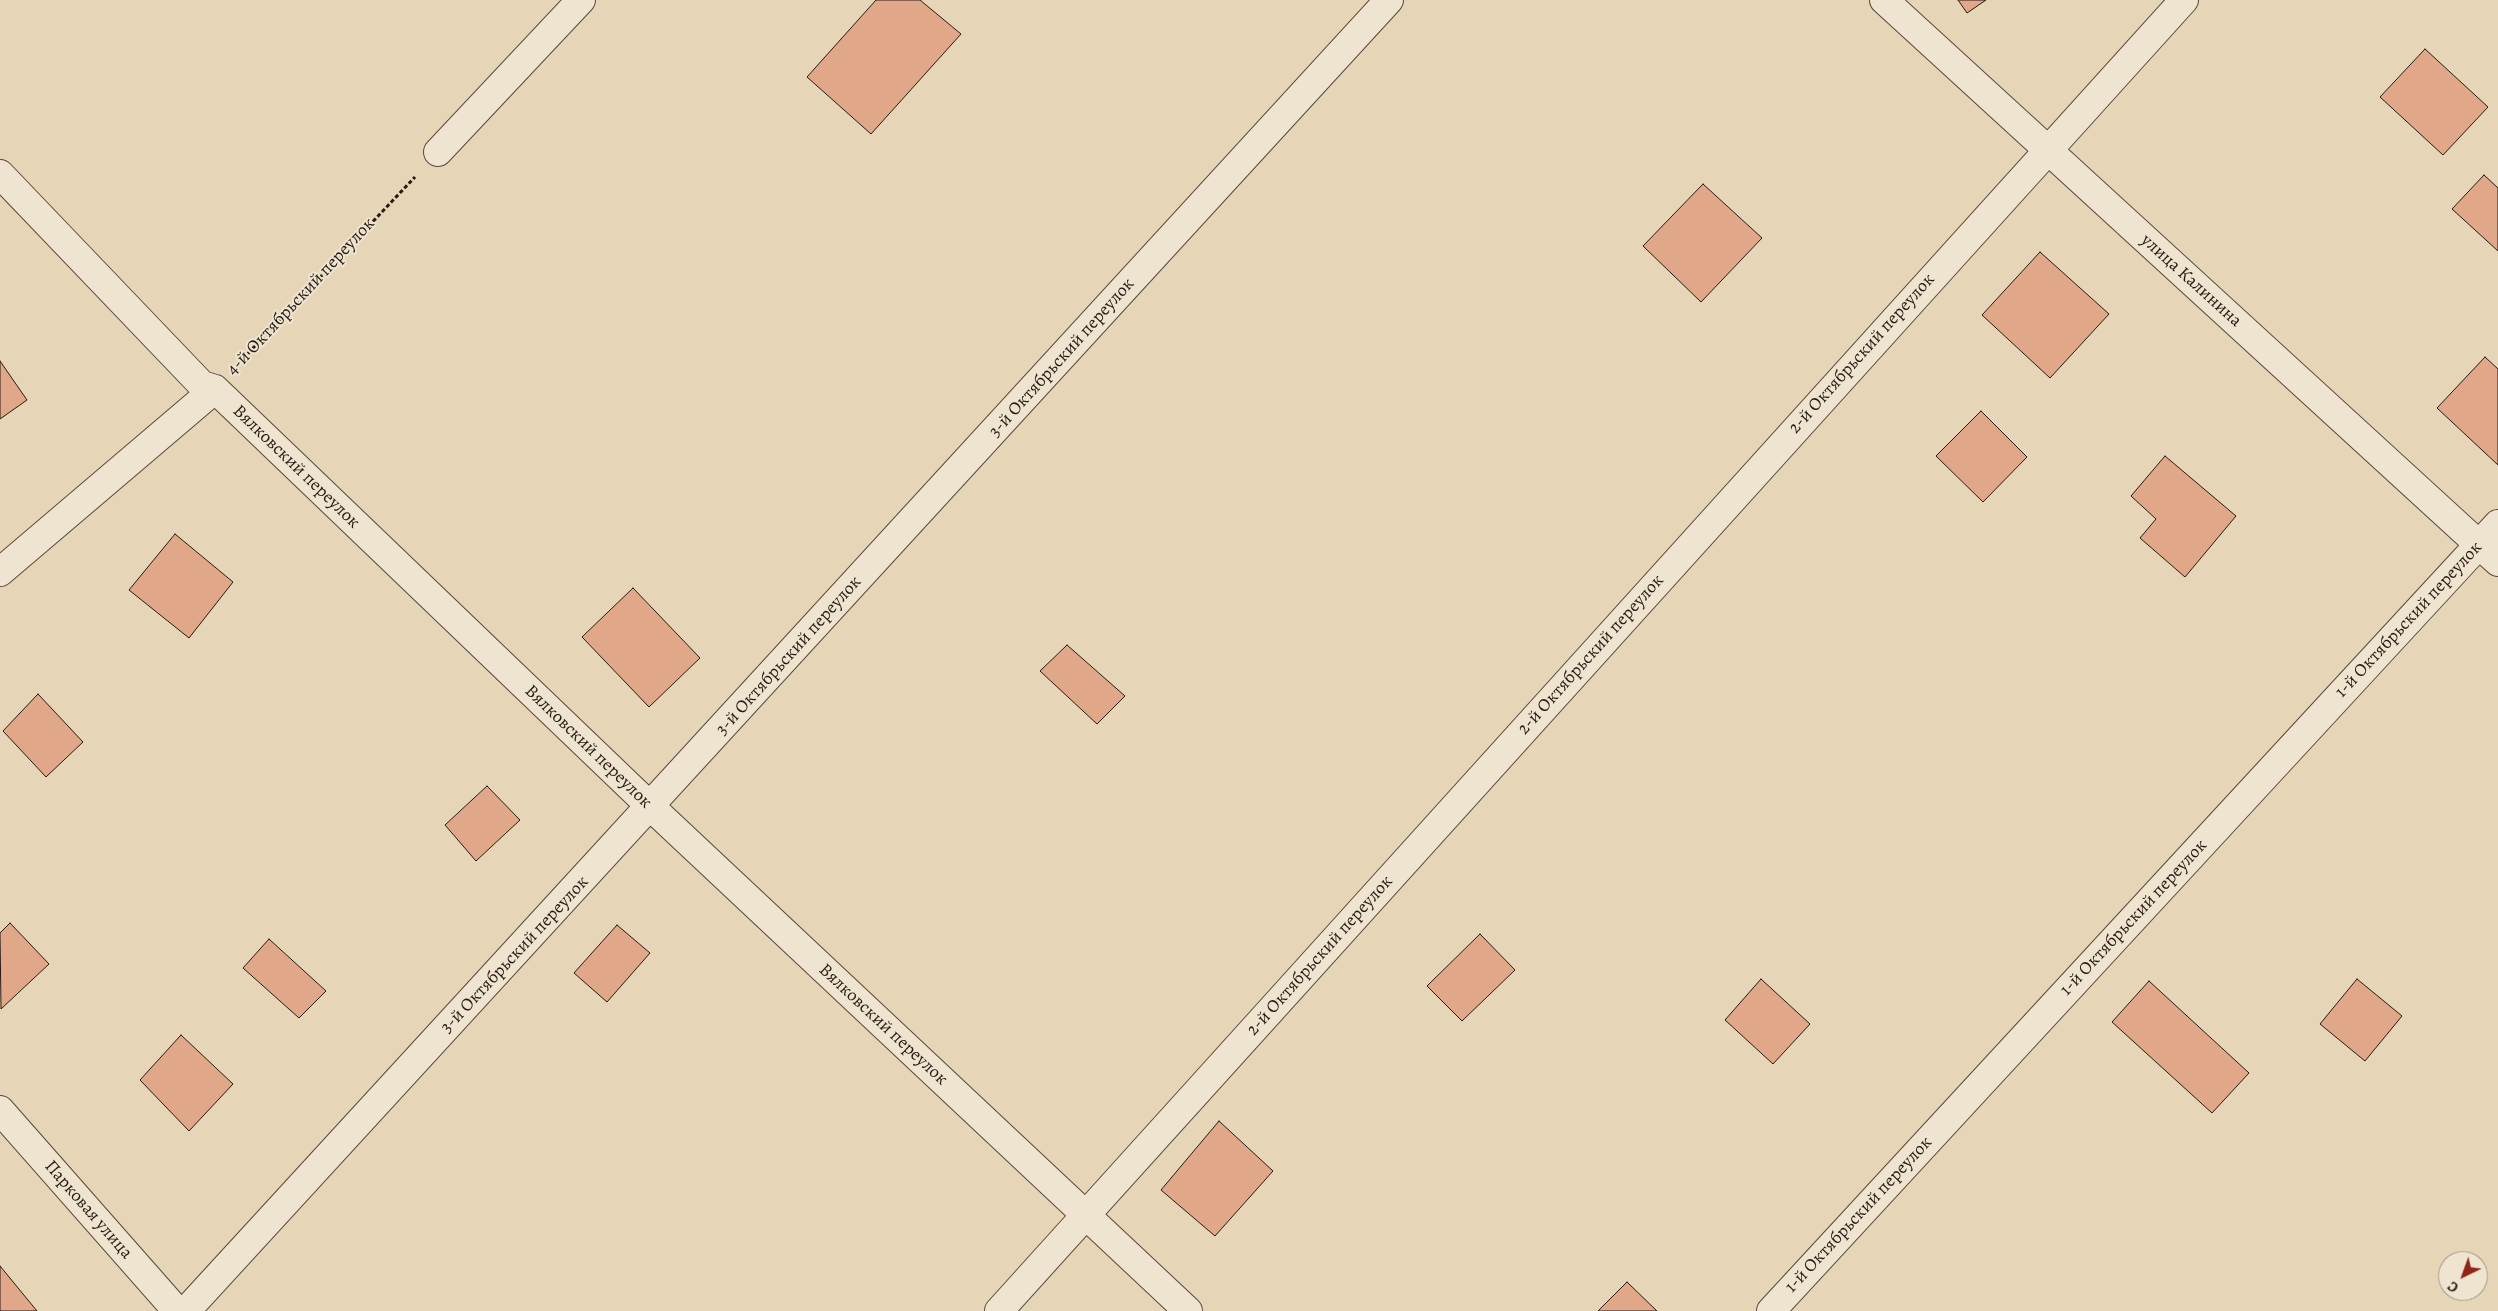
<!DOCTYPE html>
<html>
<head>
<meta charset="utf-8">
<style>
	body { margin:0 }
	#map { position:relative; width:2498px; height:1311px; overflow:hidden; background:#e6d5b7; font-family:Alegreya,serif }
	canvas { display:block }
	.north { position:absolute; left:2438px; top:1251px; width:50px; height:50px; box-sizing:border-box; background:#efe4d0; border:1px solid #a09385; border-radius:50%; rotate:222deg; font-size:14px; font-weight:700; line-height:20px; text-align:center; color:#291914 }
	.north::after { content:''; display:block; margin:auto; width:18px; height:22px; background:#8f2418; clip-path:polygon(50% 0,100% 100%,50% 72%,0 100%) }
</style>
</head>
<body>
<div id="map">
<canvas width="2498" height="1311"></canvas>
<div class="north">С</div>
</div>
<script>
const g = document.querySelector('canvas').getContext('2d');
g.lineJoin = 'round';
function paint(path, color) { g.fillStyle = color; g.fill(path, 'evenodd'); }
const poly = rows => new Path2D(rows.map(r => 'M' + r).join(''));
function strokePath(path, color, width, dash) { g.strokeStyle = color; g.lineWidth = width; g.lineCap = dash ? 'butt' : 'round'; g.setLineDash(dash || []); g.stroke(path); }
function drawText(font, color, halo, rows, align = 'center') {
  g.font = font + ' Alegreya,serif'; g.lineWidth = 4; g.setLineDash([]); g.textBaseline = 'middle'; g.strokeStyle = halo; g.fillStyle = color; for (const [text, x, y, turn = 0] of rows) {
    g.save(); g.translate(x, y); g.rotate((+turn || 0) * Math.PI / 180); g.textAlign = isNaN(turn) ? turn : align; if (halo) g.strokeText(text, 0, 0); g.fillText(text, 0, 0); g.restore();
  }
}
const building = poly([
	[876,0,920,0,961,34,871,134,807,77,876,0],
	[1958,0,1986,0,1967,13,1958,0],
	[2425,49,2488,107,2443,155,2380,97,2425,49],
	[2484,175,2498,188,2498,251,2452,209,2484,175],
	[1703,184,1762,238,1701,302,1643,246,1703,184],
	[2040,252,2109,314,2050,378,1982,315,2040,252],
	[2485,357,2498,369,2498,465,2437,408,2485,357],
	[0,361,27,400,0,419,0,361],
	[1981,411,2027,457,1983,502,1936,456,1981,411],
	[2165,456,2236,516,2185,577,2140,538,2156,519,2131,496,2165,456],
	[175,534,233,582,189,638,129,590,175,534],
	[633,588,700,658,649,707,582,637,633,588],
	[1067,645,1125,696,1097,724,1040,671,1067,645],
	[38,694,83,742,46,777,3,731,38,694],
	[487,786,520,820,476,861,445,825,487,786],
	[10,923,49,964,1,1009,0,933,10,923],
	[617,925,650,953,607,1002,574,973,617,925],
	[1480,934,1515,970,1462,1021,1427,986,1480,934],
	[269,939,326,991,299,1018,243,968,269,939],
	[1761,979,1810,1024,1773,1064,1725,1020,1761,979],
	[2357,979,2402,1016,2365,1061,2320,1024,2357,979],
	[2149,981,2249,1073,2212,1113,2112,1022,2149,981],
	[181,1035,233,1084,189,1131,140,1080,181,1035],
	[1219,1121,1273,1171,1215,1236,1161,1190,1219,1121],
	[0,1266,37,1311,0,1311,0,1266],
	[1627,1282,1657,1311,1598,1311,1627,1282]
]);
paint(building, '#e0a788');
strokePath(building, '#291914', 1);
const minor = poly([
	[438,152,581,0],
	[0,174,202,385,215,389,651,807,1188,1311],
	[0,572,215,389],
	[0,1110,177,1311],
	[186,1311,1389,0],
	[999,1311,2184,0],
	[1771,1311,2498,524]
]);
const tertiary = poly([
	[1884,0,2498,562]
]);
strokePath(minor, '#58483d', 30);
strokePath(tertiary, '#58483d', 30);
strokePath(poly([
	[239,363,415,177]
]), '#291914', 3, [4, 2.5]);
strokePath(minor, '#efe4d0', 28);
strokePath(tertiary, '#efe4d0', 28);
drawText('18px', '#291914', '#efe4d0', [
	["улица Калинина",2191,281,42],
	["4-й Октябрьский переулок",301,297,-47],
	["2-й Октябрьский переулок",1862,354,-48],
	["3-й Октябрьский переулок",1062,358,-48],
	["Вялковский переулок",296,467,44],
	["1-й Октябрьский переулок",2409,620,-47],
	["2-й Октябрьский переулок",1591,655,-48],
	["3-й Октябрьский переулок",789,656,-48],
	["Вялковский переулок",588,747,44],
	["1-й Октябрьский переулок",2134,918,-47],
	["3-й Октябрьский переулок",515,955,-47],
	["2-й Октябрьский переулок",1320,956,-48],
	["Вялковский переулок",883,1025,43],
	["Парковая улица",88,1210,49],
	["1-й Октябрьский переулок",1859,1215,-47]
]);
</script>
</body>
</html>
